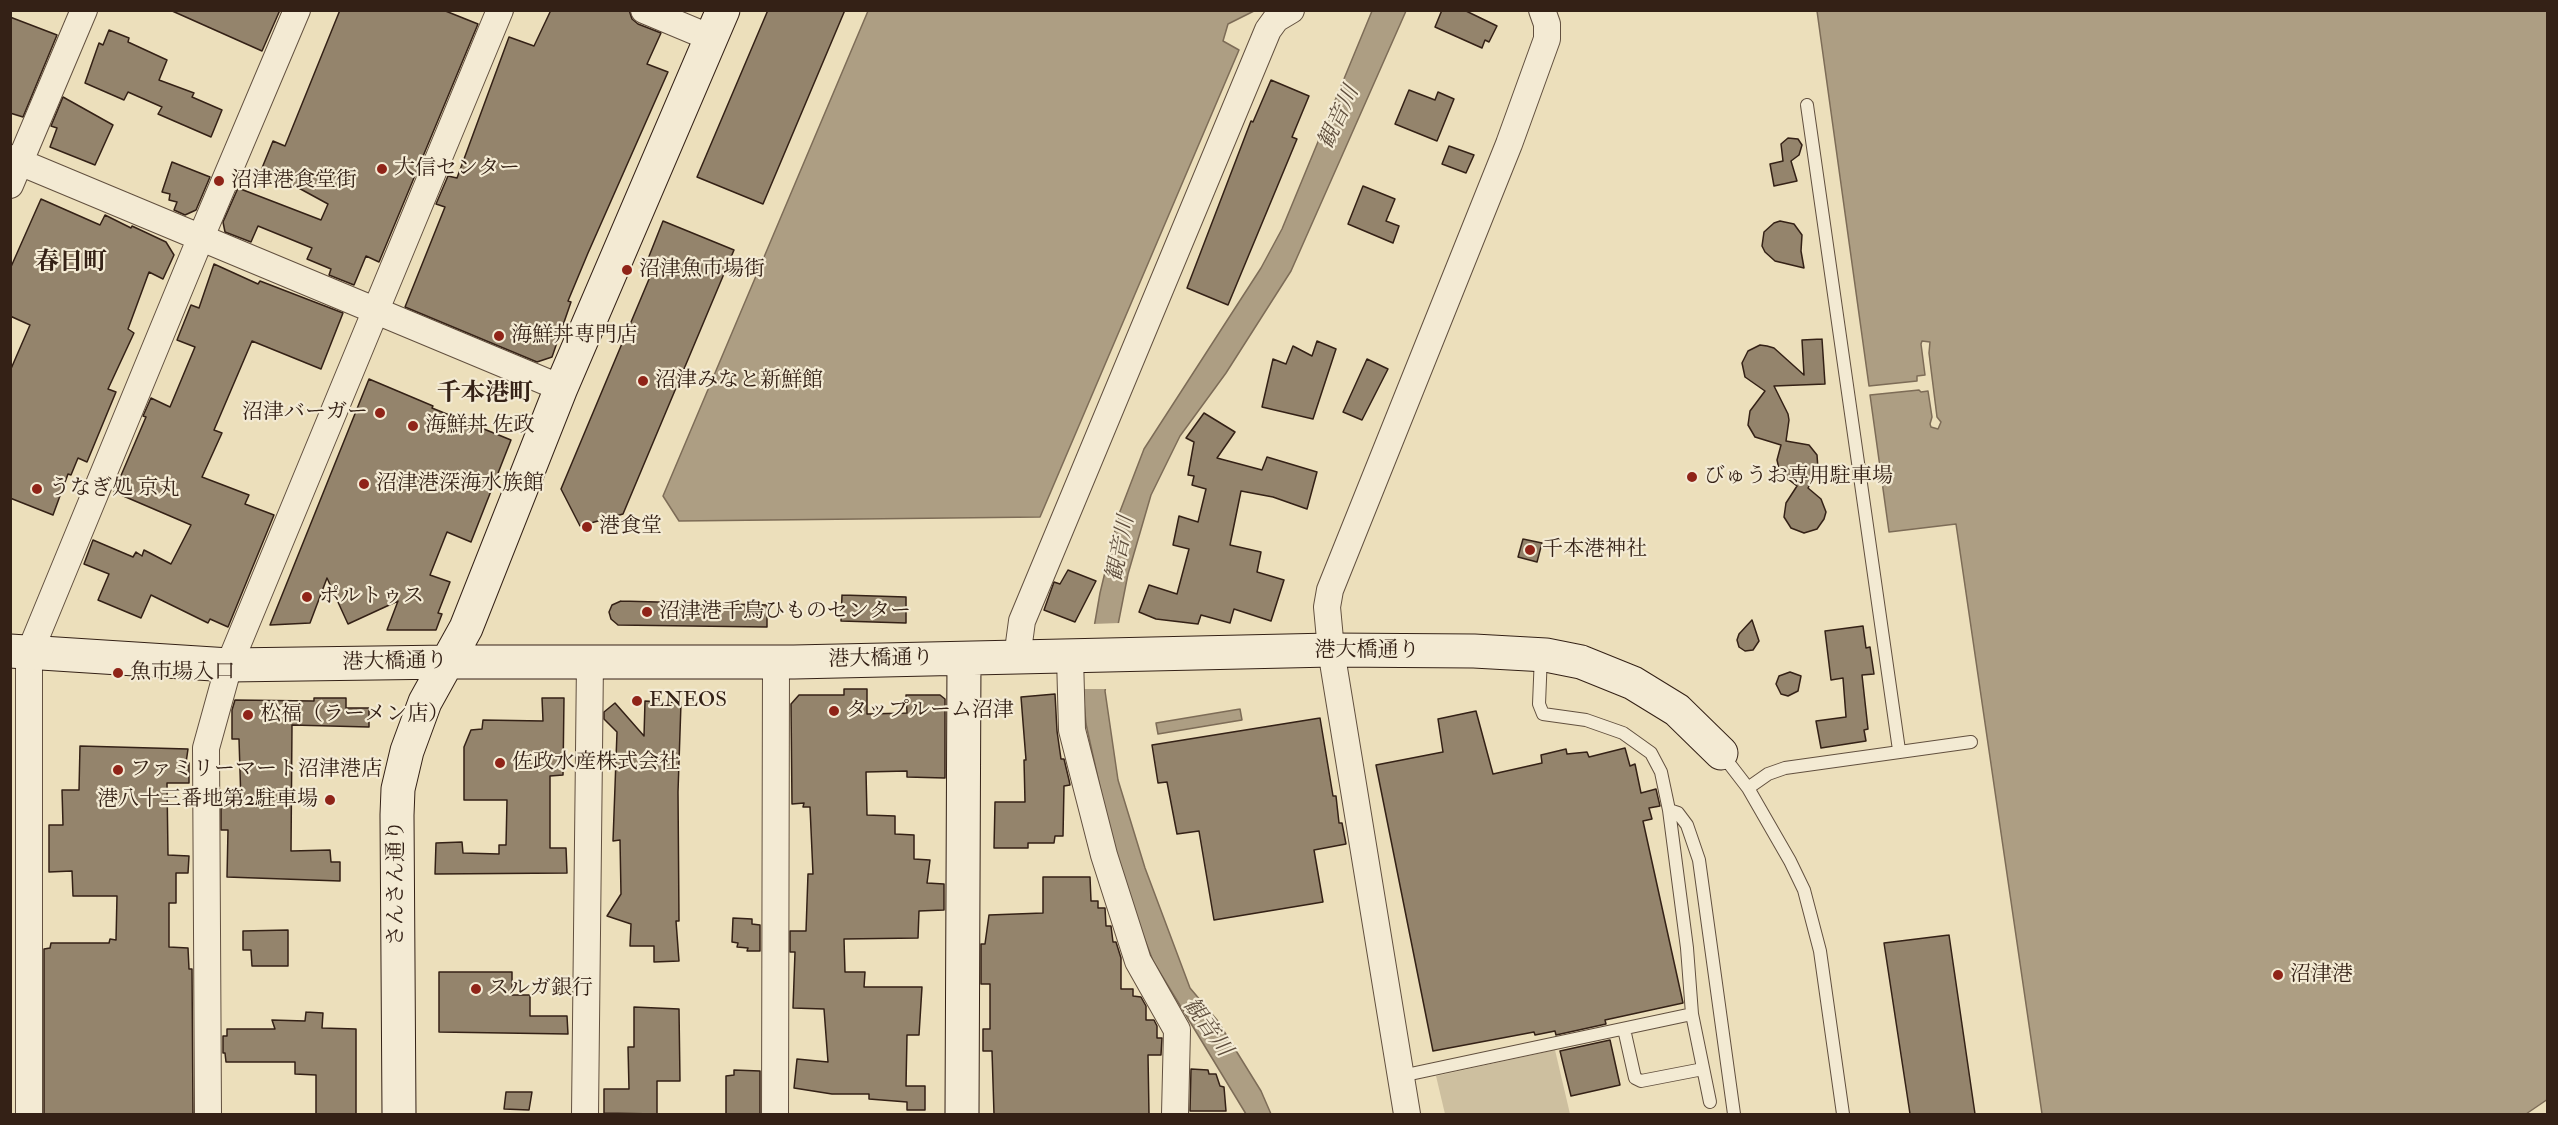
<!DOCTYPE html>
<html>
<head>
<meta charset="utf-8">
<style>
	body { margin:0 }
	#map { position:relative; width:2558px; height:1125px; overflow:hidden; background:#ecdfbb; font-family:"IM FELL Double Pica",serif }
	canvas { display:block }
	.frame { position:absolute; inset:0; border:12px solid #342116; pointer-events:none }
</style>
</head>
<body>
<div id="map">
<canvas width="2558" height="1125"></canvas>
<div class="frame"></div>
</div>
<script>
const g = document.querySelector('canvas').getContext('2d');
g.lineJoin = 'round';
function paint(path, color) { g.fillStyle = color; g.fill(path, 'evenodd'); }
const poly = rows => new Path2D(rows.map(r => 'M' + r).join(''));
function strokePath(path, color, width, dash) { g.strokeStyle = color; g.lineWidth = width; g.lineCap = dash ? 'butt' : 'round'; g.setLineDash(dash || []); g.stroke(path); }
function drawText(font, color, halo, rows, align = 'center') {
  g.font = font + ' "IM FELL Double Pica","Noto Serif JP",serif'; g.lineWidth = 4.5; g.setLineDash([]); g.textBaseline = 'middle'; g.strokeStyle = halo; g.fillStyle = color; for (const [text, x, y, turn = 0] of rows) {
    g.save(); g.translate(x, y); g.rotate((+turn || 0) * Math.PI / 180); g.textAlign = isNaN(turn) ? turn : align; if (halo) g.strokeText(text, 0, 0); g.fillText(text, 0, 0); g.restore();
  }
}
paint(poly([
	[1555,1050,1570,1114,1445,1114,1436,1076]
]), '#cdbf9f');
const water = poly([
	[868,11,1254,11,1228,24,1223,41,1239,50,1040,517,679,521,663,496,868,11],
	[1372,11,1406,11,1291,271,1226,373,1180,436,1151,495,1128,574,1105,691,1118,780,1145,868,1190,988,1217,1020,1261,1091,1271,1114,1246,1114,1153,961,1118,869,1086,724,1083,691,1100,593,1119,514,1144,449,1261,268,1282,229,1372,11],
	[1817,11,2547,11,2548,1099,2526,1114,2042,1114,1956,524,1889,532,1870,395,1919,390,1921,392,1928,391,1932,417,1930,424,1931,427,1938,429,1941,422,1937,417,1929,353,1930,342,1922,341,1921,344,1925,375,1917,376,1917,381,1869,386,1817,11],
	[1240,709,1242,720,1158,734,1156,723,1240,709]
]);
paint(water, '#ad9e83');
strokePath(water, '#7d6c57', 1.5);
paint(poly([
	[1120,623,1108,689,1081,689,1092,624]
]), '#ecdfbb');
const building = poly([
	[170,10,280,10,262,51,170,10],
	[340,10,443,10,478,24,379,262,366,256,354,285,329,275,331,269,307,259,312,248,258,226,251,242,225,232,223,222,238,188,321,220,328,204,262,168,273,141,285,146,340,10],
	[551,10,629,10,632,19,638,24,661,33,647,64,668,72,588,253,568,301,571,302,552,357,537,362,405,307,445,207,436,204,448,176,457,178,509,37,534,46,551,10],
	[768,10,845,10,763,204,697,177,768,10],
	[1442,10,1464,10,1497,26,1489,42,1485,40,1482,48,1435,27,1442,10],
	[10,17,57,35,23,117,10,113,10,17],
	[109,30,129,38,128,42,167,60,159,80,194,93,192,97,222,110,211,137,158,114,162,107,128,92,124,100,85,83,99,43,103,45,109,30],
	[1271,80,1309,96,1292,137,1297,139,1228,305,1187,288,1251,121,1253,122,1271,80],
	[1409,90,1435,100,1438,92,1454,99,1437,141,1395,124,1409,90],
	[63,97,113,125,95,165,50,147,57,128,51,126,63,97],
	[1788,138,1798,139,1802,145,1799,155,1791,161,1797,181,1774,186,1770,164,1783,161,1781,144,1788,138],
	[1449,146,1474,155,1466,173,1442,164,1449,146],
	[172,162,210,177,196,210,185,215,174,210,177,202,169,200,170,194,162,192,172,162],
	[1363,186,1395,199,1386,221,1399,226,1393,243,1348,224,1363,186],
	[41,199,100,225,105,215,131,228,132,226,166,242,174,255,163,279,149,272,128,329,134,333,108,389,116,392,87,462,78,458,71,475,68,474,53,515,10,498,10,371,30,325,10,316,10,269,41,199],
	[663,221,734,250,623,514,580,526,561,489,652,272,644,269,663,221],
	[1780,221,1794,224,1802,235,1801,251,1804,268,1775,261,1765,252,1762,246,1764,232,1774,223,1780,221],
	[214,264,258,284,260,281,343,313,321,369,252,341,214,430,222,433,202,477,249,495,245,504,274,515,228,627,210,619,208,623,151,595,141,618,98,600,109,574,84,564,93,540,133,557,136,552,142,556,144,550,171,564,191,525,114,492,146,417,143,416,151,398,170,407,195,347,177,340,191,305,199,308,214,264],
	[1822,339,1825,384,1774,386,1788,414,1789,420,1786,441,1809,445,1817,455,1818,469,1808,488,1821,499,1826,512,1824,519,1817,529,1804,533,1791,528,1784,517,1786,503,1797,486,1780,473,1777,460,1781,445,1755,437,1748,425,1750,411,1765,391,1745,377,1742,363,1748,351,1760,345,1767,346,1774,348,1804,375,1802,340,1822,339],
	[1317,341,1336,349,1313,419,1262,407,1273,359,1286,364,1293,346,1312,356,1317,341],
	[1367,359,1388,369,1362,420,1343,412,1367,359],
	[369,379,433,406,432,408,511,440,471,542,447,532,430,575,450,582,438,613,442,614,436,630,387,630,398,601,348,624,327,578,310,623,270,625,369,379],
	[1204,413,1235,432,1217,458,1262,470,1267,457,1317,472,1307,509,1273,497,1241,491,1230,545,1261,552,1257,572,1284,580,1271,621,1234,609,1230,623,1201,615,1198,624,1156,619,1139,612,1149,585,1177,594,1189,549,1173,545,1179,516,1198,522,1206,489,1192,485,1194,476,1188,475,1194,442,1186,438,1204,413],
	[1523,539,1542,543,1537,562,1518,557,1523,539],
	[1068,570,1096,581,1075,622,1044,610,1054,582,1060,584,1068,570],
	[842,595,906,597,906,623,841,621,842,595],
	[621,601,767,605,767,627,618,625,611,619,609,612,612,605,621,601],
	[1752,620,1759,641,1753,650,1745,651,1739,647,1737,640,1739,634,1752,620],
	[1863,626,1866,648,1870,647,1874,674,1862,675,1868,729,1864,730,1866,741,1821,748,1816,721,1846,717,1843,678,1831,680,1825,631,1863,626],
	[1790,672,1801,676,1798,691,1788,696,1781,694,1776,684,1779,676,1790,672],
	[844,689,867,689,867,714,907,713,906,695,940,695,945,699,945,778,907,777,907,771,866,772,867,815,895,816,895,834,914,835,914,859,930,860,927,883,944,884,944,910,919,911,918,938,844,939,845,972,865,972,864,987,922,987,919,1035,907,1035,906,1086,925,1086,925,1110,907,1110,907,1102,869,1099,869,1094,832,1094,794,1088,797,1059,828,1062,824,1009,793,1008,795,952,790,952,790,931,806,931,808,874,813,874,810,807,803,807,804,803,792,804,791,704,799,695,844,695,844,689],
	[1055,694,1057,731,1061,759,1064,759,1069,780,1070,785,1064,786,1063,836,1055,836,1054,843,1028,843,1028,848,994,848,995,802,1025,802,1024,760,1026,760,1021,697,1055,694],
	[314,698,346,698,346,708,369,708,369,727,292,725,291,851,330,850,331,862,340,862,340,881,227,877,228,830,221,830,221,804,241,803,239,739,232,739,232,710,235,700,314,701,314,698],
	[542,698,564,698,563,775,550,776,550,848,566,848,567,873,435,874,436,843,462,842,463,853,499,854,499,845,506,845,507,800,464,800,464,747,471,730,482,729,483,720,543,721,542,698],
	[645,701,681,703,678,792,679,921,676,921,679,961,654,962,654,946,630,946,631,924,607,916,621,894,620,840,613,841,617,732,604,719,604,712,615,703,644,736,645,701],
	[1476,711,1493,774,1542,763,1541,755,1566,749,1567,754,1587,752,1589,757,1625,748,1630,766,1635,764,1641,793,1656,789,1660,806,1649,808,1652,819,1643,821,1683,1003,1605,1020,1606,1024,1556,1035,1555,1031,1535,1035,1534,1032,1433,1051,1376,765,1443,752,1438,719,1476,711],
	[1320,718,1333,796,1336,796,1339,823,1342,823,1346,844,1314,850,1323,902,1214,920,1199,831,1177,834,1167,782,1158,783,1152,745,1320,718],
	[80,746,188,749,186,763,189,763,189,783,167,783,168,855,189,856,188,873,176,873,176,903,169,903,169,947,188,948,189,969,192,969,193,1114,44,1114,44,949,50,948,51,943,109,943,110,939,116,940,117,896,73,896,72,871,49,872,49,825,63,825,62,790,79,790,80,746],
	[1043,877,1090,877,1091,901,1098,901,1098,908,1105,908,1106,926,1111,926,1113,942,1116,942,1121,958,1121,989,1133,989,1133,996,1141,997,1146,1006,1146,1020,1154,1020,1157,1026,1157,1038,1162,1038,1161,1055,1148,1055,1149,1114,994,1114,992,1051,983,1051,983,1029,990,1029,990,984,981,984,981,944,985,944,989,915,1043,913,1043,877],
	[733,918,752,919,752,924,760,925,760,951,747,951,748,948,737,947,738,943,732,942,733,918],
	[288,930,288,966,252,966,251,950,243,950,243,931,288,930],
	[1949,935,1975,1114,1910,1114,1884,943,1949,935],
	[439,972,512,972,512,995,530,995,530,1016,567,1016,568,1034,439,1032,439,972],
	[634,1007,679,1009,680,1081,657,1081,657,1114,604,1113,604,1089,629,1089,628,1047,634,1047,634,1007],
	[306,1012,323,1013,322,1028,356,1029,356,1114,316,1114,316,1075,295,1074,295,1062,226,1062,225,1053,223,1053,223,1036,227,1036,227,1029,275,1029,272,1020,305,1021,306,1012],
	[1610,1040,1620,1085,1571,1096,1560,1051,1610,1040],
	[1191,1069,1208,1070,1209,1074,1216,1074,1220,1086,1224,1087,1226,1111,1190,1111,1191,1069],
	[734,1070,760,1071,760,1114,726,1114,726,1076,734,1075,734,1070],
	[506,1092,532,1092,529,1110,504,1109,506,1092]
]);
paint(building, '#94846c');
strokePath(building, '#342116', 1.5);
const lane = poly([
	[1807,105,1899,750],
	[1541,655,1539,704,1543,714,1586,720,1623,733,1651,753,1661,772,1669,810,1687,948,1692,1014,1710,1102],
	[1721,753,1748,788,1790,861,1804,890,1820,951,1843,1114],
	[1748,788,1768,774,1785,768,1971,742],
	[1669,810,1678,813,1687,825,1699,860,1734,1114],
	[1624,1029,1635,1078,1641,1081,1703,1069],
	[1401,1076,1692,1014]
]);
const street = poly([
	[644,10,711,38],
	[10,158,561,388],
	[10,185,84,10],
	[1070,657,1072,730,1104,855,1138,961,1177,1030,1175,1114],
	[1017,658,1022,621,1268,30,1276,19,1291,10],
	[29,1114,29,654,201,237,297,10],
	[208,1114,206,748,229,665,500,10],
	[585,1114,590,661],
	[775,1114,776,662],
	[1407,1114,1331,650,1327,607,1330,590,1509,144,1547,39,1547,24,1542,10]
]);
const secondary = poly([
	[10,651,229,665,449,662,794,662,1331,650,1474,651,1546,655,1581,662,1633,683,1677,710,1721,753],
	[399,1114,397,815,398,789,407,751,425,702,466,628,561,388,723,10],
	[962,1114,964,659]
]);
strokePath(lane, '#62503f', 14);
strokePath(street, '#62503f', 28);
strokePath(secondary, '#342116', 35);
strokePath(lane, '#f3ead3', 12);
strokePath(street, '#f3ead3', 26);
strokePath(secondary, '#f3ead3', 33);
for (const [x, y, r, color] of [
	[382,169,6,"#8f2418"],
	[219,181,6,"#8f2418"],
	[627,270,6,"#8f2418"],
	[499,336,6,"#8f2418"],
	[643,381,6,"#8f2418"],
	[380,413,6,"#8f2418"],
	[413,426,6,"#8f2418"],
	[1692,477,6,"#8f2418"],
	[364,484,6,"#8f2418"],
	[37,489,6,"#8f2418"],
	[587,527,6,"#8f2418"],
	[1530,550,6,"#8f2418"],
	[307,597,6,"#8f2418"],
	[647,612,6,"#8f2418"],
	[118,673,6,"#8f2418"],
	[637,701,6,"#8f2418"],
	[834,711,6,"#8f2418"],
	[248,715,6,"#8f2418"],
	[500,763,6,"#8f2418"],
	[118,770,6,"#8f2418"],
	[330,800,6,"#8f2418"],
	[2278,975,6,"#8f2418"],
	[476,989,6,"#8f2418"]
]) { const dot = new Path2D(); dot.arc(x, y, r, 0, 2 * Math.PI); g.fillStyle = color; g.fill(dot); strokePath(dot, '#f3ead3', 2); }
drawText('21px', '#342116', '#f3ead3', [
	["大信センター",394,169],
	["沼津港食堂街",231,181],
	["沼津魚市場街",639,270],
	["海鮮丼専門店",511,336],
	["沼津みなと新鮮館",655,381],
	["沼津バーガー",368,413,"right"],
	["海鮮丼 佐政",425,426],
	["びゅうお専用駐車場",1704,477],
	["沼津港深海水族館",376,484],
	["うなぎ処 京丸",49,489],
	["港食堂",599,527],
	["千本港神社",1542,550],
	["ポルトゥス",319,597],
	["沼津港千鳥ひものセンター",659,612],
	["魚市場入口",130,673],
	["ENEOS",649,701],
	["タップルーム沼津",846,711],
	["松福（ラーメン店）",260,715],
	["佐政水産株式会社",512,763],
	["ファミリーマート沼津港店",130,770],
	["港八十三番地第2駐車場",318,800,"right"],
	["沼津港",2290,975],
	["スルガ銀行",488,989]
], 'left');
drawText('21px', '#342116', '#f3ead3', [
	["港大橋通り",1367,651],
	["港大橋通り",881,660,-1],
	["港大橋通り",395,663,-1],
	["さんさん通り",397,883,-90]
]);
drawText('italic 22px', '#5e4d3c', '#f3ead3', [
	["観音川",1340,118,-65],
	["観音川",1122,549,-79],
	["観音川",1206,1028,54]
]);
drawText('bold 24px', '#342116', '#f3ead3', [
	["春日町",71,264],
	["千本港町",485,395]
]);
</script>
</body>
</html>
